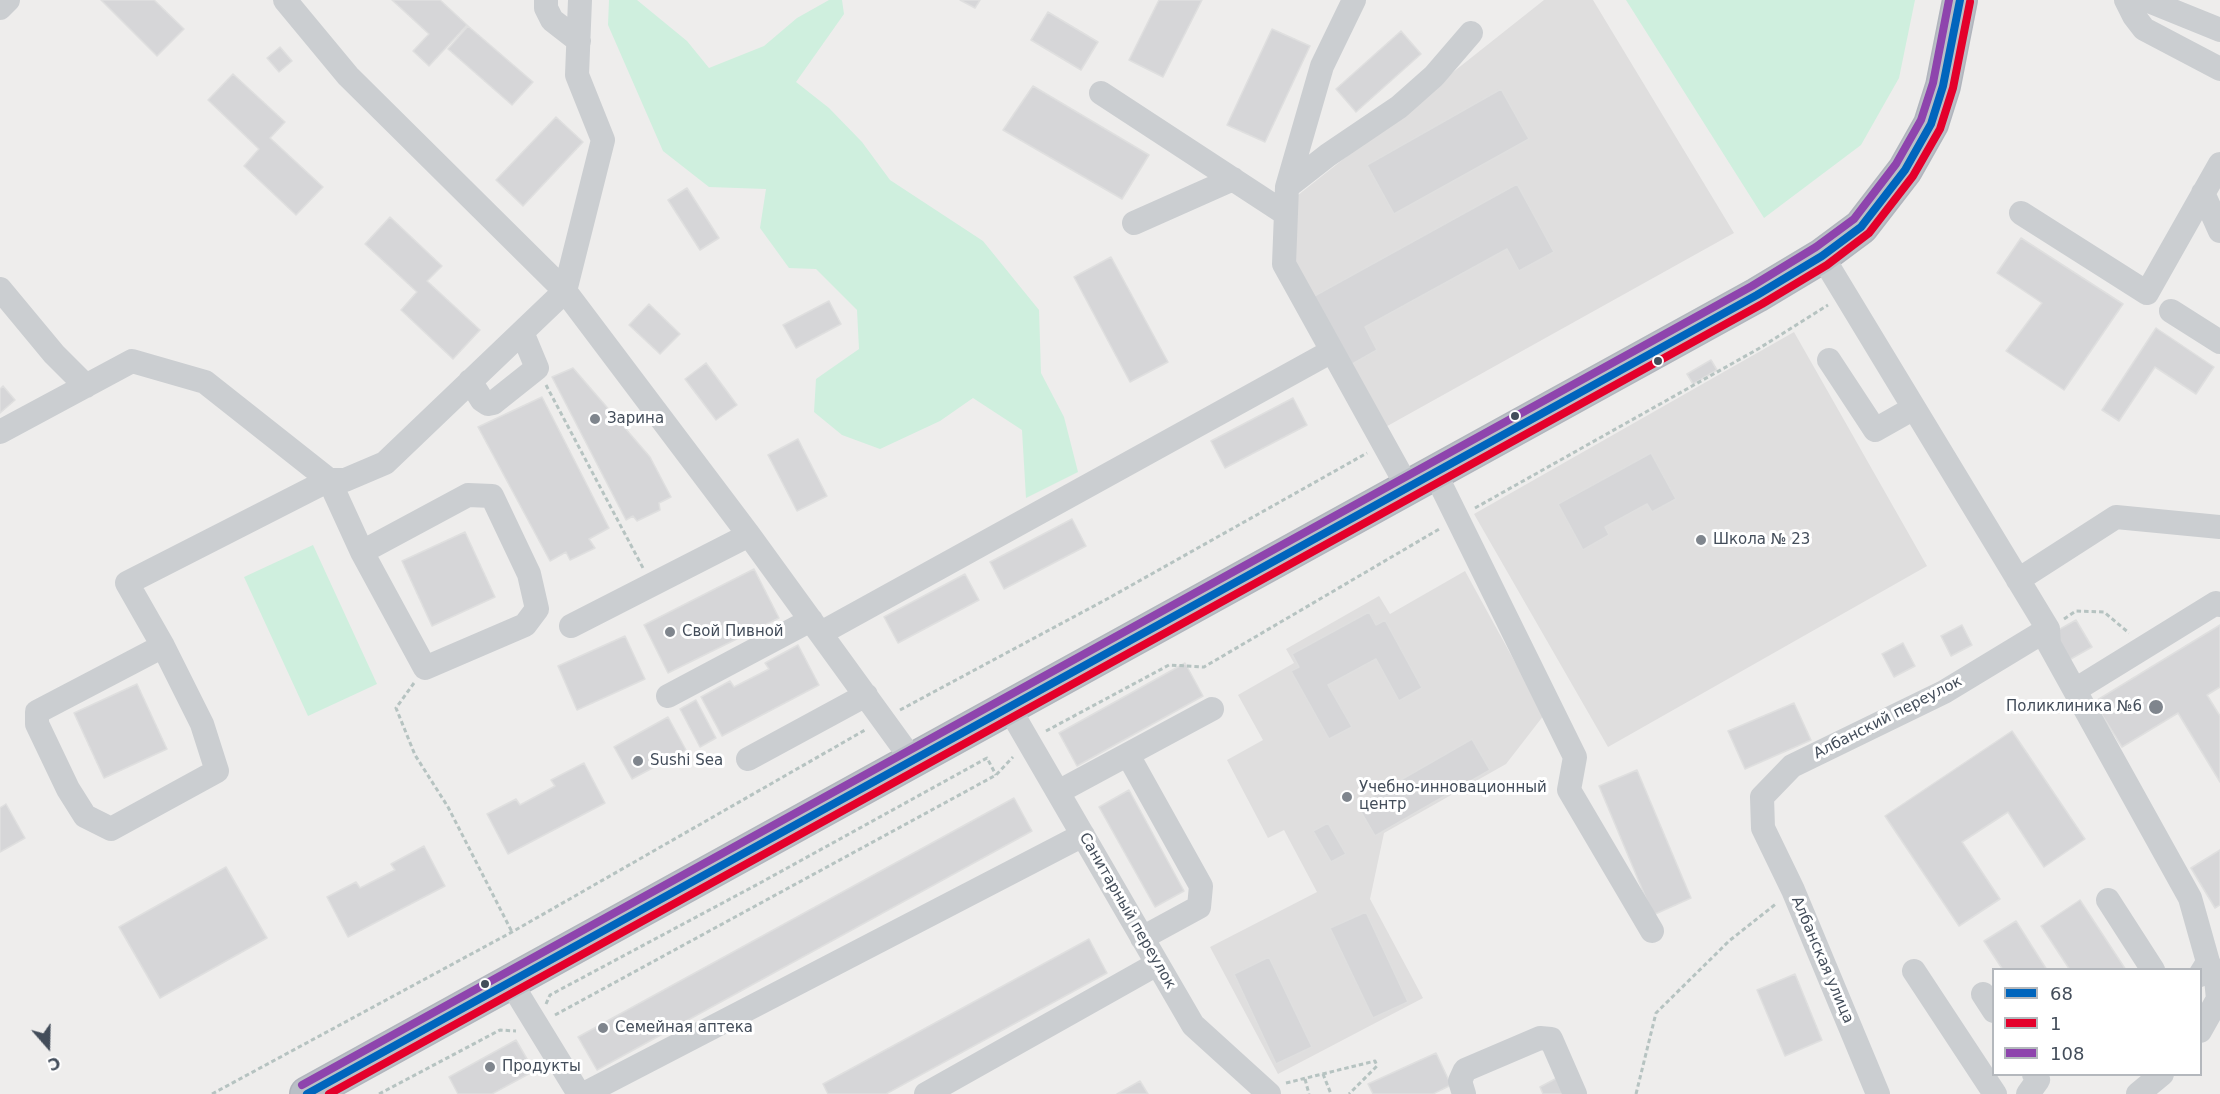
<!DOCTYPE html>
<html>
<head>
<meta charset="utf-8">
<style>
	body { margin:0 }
	#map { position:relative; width:2220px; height:1094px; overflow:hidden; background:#eeedec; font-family:"DejaVu Sans",sans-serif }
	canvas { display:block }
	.legend { position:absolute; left:1992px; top:968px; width:210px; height:108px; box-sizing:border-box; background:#fff; border:2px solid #b4b8bd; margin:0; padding:8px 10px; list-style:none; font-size:18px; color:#434d5a }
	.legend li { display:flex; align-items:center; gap:12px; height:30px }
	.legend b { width:30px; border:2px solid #b4b8bd }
	.north { position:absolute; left:18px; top:1016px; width:60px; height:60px; -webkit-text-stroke:4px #fff; paint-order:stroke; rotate:160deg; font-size:16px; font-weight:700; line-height:24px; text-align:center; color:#434d5a }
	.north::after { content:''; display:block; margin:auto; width:21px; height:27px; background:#434d5a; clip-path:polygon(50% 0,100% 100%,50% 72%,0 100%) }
</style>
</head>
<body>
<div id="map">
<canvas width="2220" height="1094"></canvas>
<ul class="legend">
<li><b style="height:8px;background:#0065bd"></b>68</li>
<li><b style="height:8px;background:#e4002b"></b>1</li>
<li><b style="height:8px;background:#8e44ad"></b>108</li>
</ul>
<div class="north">С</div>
</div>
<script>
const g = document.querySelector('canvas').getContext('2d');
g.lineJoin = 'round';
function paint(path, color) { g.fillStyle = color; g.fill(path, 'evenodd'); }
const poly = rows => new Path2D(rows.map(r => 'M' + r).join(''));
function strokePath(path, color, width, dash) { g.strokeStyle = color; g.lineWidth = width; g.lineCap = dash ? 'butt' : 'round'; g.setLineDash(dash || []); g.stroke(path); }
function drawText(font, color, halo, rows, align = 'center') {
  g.font = font + ' "DejaVu Sans",sans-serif'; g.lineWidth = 6; g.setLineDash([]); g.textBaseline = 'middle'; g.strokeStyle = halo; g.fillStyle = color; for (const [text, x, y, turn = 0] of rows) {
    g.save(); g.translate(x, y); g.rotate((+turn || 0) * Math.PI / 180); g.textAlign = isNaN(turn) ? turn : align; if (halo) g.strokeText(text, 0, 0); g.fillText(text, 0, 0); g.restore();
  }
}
paint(poly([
	[1544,0,1593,0,1734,233,1373,434,1284,264,1293,199],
	[1794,332,1927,566,1608,747,1474,514],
	[1465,571,1544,715,1506,764,1384,833,1370,899,1423,998,1278,1074,1210,947,1317,892,1284,830,1268,838,1227,760,1263,740,1238,695,1294,663,1286,649,1379,596,1390,614]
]), '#dfdede');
paint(poly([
	[609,0,637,0,687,41,709,68,764,46,797,18,829,0,842,0,844,14,796,82,829,108,862,142,890,180,983,241,1039,310,1041,373,1064,417,1078,472,1026,498,1022,430,973,398,940,421,880,449,842,435,814,412,816,379,859,349,857,310,816,269,789,268,760,228,766,189,709,187,663,151,608,25],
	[1626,0,1915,0,1899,78,1861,145,1764,218],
	[313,545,377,684,308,716,244,577]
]), '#cfefde');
const building = poly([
	[101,0,154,0,184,29,157,56,101,0],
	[392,0,440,0,467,25,429,66,413,51,429,34,392,0],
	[960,0,980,0,975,8,960,0],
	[1159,0,1202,0,1163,77,1129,60,1159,0],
	[1048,12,1098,42,1081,70,1031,40,1048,12],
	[468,26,533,82,512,105,448,49,468,26],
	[1272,29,1310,46,1265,142,1227,125,1272,29],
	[1401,31,1421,54,1356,112,1336,89,1401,31],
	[280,47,292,61,279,72,267,58,280,47],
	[233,74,285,122,270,138,323,187,296,215,244,166,259,149,208,100,233,74],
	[1033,86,1149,155,1122,199,1003,130,1033,86],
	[1501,89,1529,139,1394,214,1367,165,1501,89],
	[556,117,583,142,523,206,496,180,556,117],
	[1517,184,1554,252,1519,271,1507,249,1365,327,1377,350,1347,367,1309,299,1517,184],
	[687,188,719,238,700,250,668,200,687,188],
	[390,217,442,266,427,281,480,330,453,359,401,310,417,292,365,244,390,217],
	[2021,238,2123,304,2064,390,2006,351,2042,303,1997,273,2021,238],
	[1111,257,1168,362,1130,382,1074,277,1111,257],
	[829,301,841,324,796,348,783,325,829,301],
	[649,304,680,334,660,354,629,325,649,304],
	[2156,328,2214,367,2196,394,2155,367,2119,421,2102,410,2156,328],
	[1711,360,1717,370,1693,384,1687,374,1711,360],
	[706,363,737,405,716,420,685,379,706,363],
	[573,368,650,457,671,497,659,503,660,510,637,521,633,516,626,520,552,377,573,368],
	[3,386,15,400,0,413,0,389,3,386],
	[542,397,609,528,589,539,595,548,570,560,566,552,550,561,478,427,542,397],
	[1293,398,1307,425,1225,468,1211,441,1293,398],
	[798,439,827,496,797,511,768,455,798,439],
	[1651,453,1676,499,1652,512,1647,504,1605,527,1609,535,1583,550,1558,504,1651,453],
	[1072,519,1086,546,1004,589,990,562,1072,519],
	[465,532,495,597,432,626,402,561,465,532],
	[754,569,779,618,668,673,644,625,754,569],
	[965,574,979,600,898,643,884,617,965,574],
	[1369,612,1376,625,1385,620,1422,688,1399,701,1376,659,1328,685,1352,727,1329,739,1291,671,1299,667,1292,654,1369,612],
	[2076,620,2092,647,2069,660,2053,633,2076,620],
	[1962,625,1972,645,1951,656,1941,636,1962,625],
	[2220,625,2220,687,2207,695,2220,716,2220,782,2178,713,2122,747,2094,702,2220,625],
	[625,636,645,679,577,710,558,666,625,636],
	[1903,643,1915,666,1894,677,1882,654,1903,643],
	[798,645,819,685,722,736,701,697,730,681,734,687,769,669,765,663,798,645],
	[1185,663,1203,696,1077,766,1059,733,1185,663],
	[137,684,167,749,104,778,74,713,137,684],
	[696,700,716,738,700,747,680,709,696,700],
	[1794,703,1811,740,1745,769,1728,731,1794,703],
	[668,717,686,750,632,779,614,747,668,717],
	[2012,731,2085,839,2044,867,2008,812,1962,842,2000,899,1959,926,1885,816,2012,731],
	[1472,739,1490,770,1375,836,1357,805,1472,739],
	[584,763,605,803,508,854,487,814,516,799,520,805,555,786,551,780,584,763],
	[1637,770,1691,898,1653,915,1599,786,1637,770],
	[1129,790,1184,891,1155,907,1099,807,1129,790],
	[1014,798,1032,831,597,1070,578,1037,1014,798],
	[6,804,25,838,0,852,0,808,6,804],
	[1328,823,1346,854,1331,862,1313,831,1328,823],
	[424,846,445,886,348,937,327,897,356,882,360,888,395,870,391,864,424,846],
	[2220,850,2220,905,2215,908,2191,868,2220,850],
	[226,867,267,938,160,998,119,927,226,867],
	[2080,900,2126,970,2070,970,2041,926,2080,900],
	[1366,912,1408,1002,1373,1018,1330,928,1366,912],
	[2016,921,2047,970,2003,970,1984,941,2016,921],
	[1089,939,1107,973,886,1094,828,1094,823,1084,1089,939],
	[1269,957,1312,1047,1276,1064,1234,974,1269,957],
	[1795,974,1822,1040,1785,1056,1757,990,1795,974],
	[516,1040,534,1071,492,1094,458,1094,449,1077,516,1040],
	[1436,1053,1451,1085,1433,1094,1373,1094,1368,1084,1436,1053],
	[1557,1078,1565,1094,1543,1094,1540,1087,1557,1078],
	[1140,1081,1148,1094,1117,1094,1140,1081]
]);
paint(building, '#d6d6d8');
strokePath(building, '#dfdfdf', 1.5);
const highway = poly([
	[307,1094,1757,295,1822,256,1861,227,1905,170,1931,124,1943,86,1960,0]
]);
strokePath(highway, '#b1b5bd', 36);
strokePath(poly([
	[546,385,643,568],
	[1475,508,1758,349,1828,305],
	[2064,619,2076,611,2104,612,2129,633],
	[414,683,396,708,415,755,448,807,512,932],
	[900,710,1107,599,1367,453],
	[1046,731,1169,665,1204,667,1441,528],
	[546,1004,550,995,760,883,987,758,996,775],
	[555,1015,996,775,1013,757],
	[1323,1074,1331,1094],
	[1305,1079,1309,1094],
	[1286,1083,1375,1061,1377,1066,1349,1094],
	[212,1094,512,932,865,730],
	[379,1094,500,1030,516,1031],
	[1636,1094,1656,1013,1729,941,1777,903]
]), '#b6c3c1', 3, [4.5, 3]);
strokePath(poly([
	[285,0,348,76,565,291,749,535,913,761],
	[546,0,546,8,552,20,579,41],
	[1354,0,1322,66,1287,187,1284,264,1407,486],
	[2126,0,2134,16,2144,29,2220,69],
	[2146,0,2220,30],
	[0,8,8,0],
	[1101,93,1286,214],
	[1287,187,1328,155,1399,107,1434,76,1471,33],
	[2203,193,2220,231],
	[2021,213,2147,293,2220,164],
	[1134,223,1233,179],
	[1822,256,2048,629,2049,644,2190,898,2208,962,2200,975],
	[0,289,54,354,86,386],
	[2171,311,2220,342],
	[1829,360,1875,430,1914,408],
	[470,381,482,400,488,404,493,403,537,368,522,332],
	[0,432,132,361,205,382,329,480,345,480,385,463,565,291,603,140,577,75,580,0],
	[1434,471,1575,757,1569,790,1652,931],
	[2018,580,2116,517,2220,527],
	[571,626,749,535],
	[821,633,1332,351],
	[163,646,37,712,37,724,68,789,85,816,111,829,217,771,202,724,163,646,127,583,329,480,362,552,425,668,525,625,537,609,529,574,492,496,468,495,362,552],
	[2075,690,2216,603,2220,605],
	[668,696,811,620],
	[1009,708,1193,1025,1269,1094],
	[1128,755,1201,886,1199,907,1142,938],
	[748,759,866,695],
	[1058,792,1212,709],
	[2108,900,2153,970],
	[1914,971,1995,1094],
	[511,983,579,1094],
	[1983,994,1994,1011],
	[2200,1031,2218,999,2216,979,2208,962],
	[584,1094,1083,835],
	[926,1094,1157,964],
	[1464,1094,1460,1081,1465,1070,1540,1038,1551,1039,1575,1094],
	[1878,1094,1793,890,1763,828,1762,797,1792,766,1944,692,2048,629],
	[2028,1094,2038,1080,2034,1074],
	[2138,1094,2162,1074]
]), '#cbced1', 24);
strokePath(highway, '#babfc6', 33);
strokePath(poly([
	[307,1094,1757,295,1822,256,1861,227,1905,170,1931,124,1943,86,1960,0]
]), '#0065bd', 8);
strokePath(poly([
	[329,1094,1762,304,1827,265,1869,233,1913,176,1940,129,1953,88,1970,2]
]), '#e4002b', 8);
strokePath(poly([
	[302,1085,1752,286,1816,247,1854,219,1896,164,1921,120,1933,83,1949,0]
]), '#8e44ad', 8);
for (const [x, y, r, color] of [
	[1658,361,5,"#434d5a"],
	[1515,416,5,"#434d5a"],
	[595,419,6,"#7f858d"],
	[1701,540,6,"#7f858d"],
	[670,632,6,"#7f858d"],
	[2156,707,8,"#7f858d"],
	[638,761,6,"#7f858d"],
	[1347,797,6,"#7f858d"],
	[485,984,5,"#434d5a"],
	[603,1028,6,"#7f858d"],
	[490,1067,6,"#7f858d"]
]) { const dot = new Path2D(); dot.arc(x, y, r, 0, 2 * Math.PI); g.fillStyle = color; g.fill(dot); strokePath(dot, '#fff', 2); }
drawText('15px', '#434d5a', '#fff', [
	["Зарина",607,419],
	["Школа № 23",1713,540],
	["Свой Пивной",682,632],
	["Поликлиника №6",2142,707,"right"],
	["Sushi Sea",650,761],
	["Учебно-инновационный",1359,788],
	["центр",1359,805],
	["Семейная аптека",615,1028],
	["Продукты",502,1067]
], 'left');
drawText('15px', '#434d5a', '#fff', [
	["Албанский переулок",1888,718,-27],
	["Санитарный переулок",1127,911,60],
	["Албанская улица",1822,960,67]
]);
</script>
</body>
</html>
